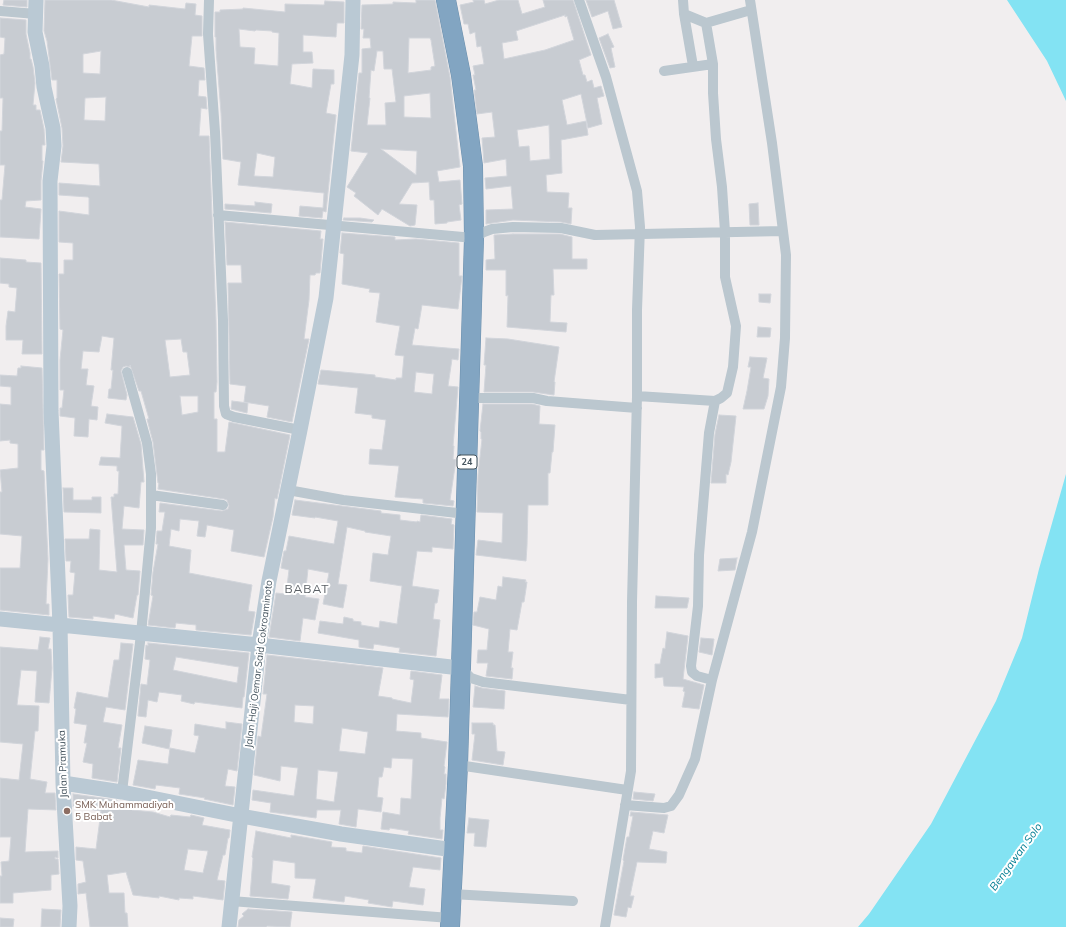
<!DOCTYPE html>
<html>
<head>
<meta charset="utf-8">
<style>
	body { margin:0 }
	canvas { display:block; background:#f1eeef }
</style>
</head>
<body>
<canvas width="1066" height="927"></canvas>
<script>
const g = document.querySelector('canvas').getContext('2d');
g.lineJoin = 'round';
function paint(path, color) { g.fillStyle = color; g.fill(path, 'evenodd'); }
const poly = rows => new Path2D(rows.map(r => 'M' + r).join(''));
function strokePath(path, color, width, dash) { g.strokeStyle = color; g.lineWidth = width; g.lineCap = dash ? 'butt' : 'round'; g.setLineDash(dash || []); g.stroke(path); }
function drawText(font, color, halo, rows, align = 'center') {
  g.font = font + ' Mulish,sans-serif'; g.lineWidth = 4; g.setLineDash([]); g.textBaseline = 'middle'; g.strokeStyle = halo; g.fillStyle = color; for (const [text, x, y, turn = 0] of rows) {
    g.save(); g.translate(x, y); g.rotate((+turn || 0) * Math.PI / 180); g.textAlign = isNaN(turn) ? turn : align; if (halo) g.strokeText(text, 0, 0); g.fillText(text, 0, 0); g.restore();
  }
}
paint(poly([
	[1007,0,1066,0,1066,101,1047,61],
	[1066,474,1066,927,858,927,869,914,931,824,996,701,1022,638,1039,569]
]), '#83e3f3');
const building = poly([
	[4,0,27,0,27,7,3,5,4,0],
	[45,0,111,0,149,7,149,5,185,9,186,3,196,4,195,15,202,16,202,36,192,36,189,66,204,68,205,80,199,80,198,96,206,97,207,109,201,108,199,136,209,136,216,320,217,382,216,392,214,392,214,419,217,419,217,452,225,452,229,422,290,435,277,499,275,498,273,517,264,557,231,551,234,530,207,525,205,537,197,536,199,521,180,519,179,531,171,529,169,546,191,550,189,573,252,585,248,611,255,612,251,635,196,630,196,625,176,623,175,628,148,625,153,596,151,595,153,572,158,544,156,544,157,531,162,531,165,512,159,512,160,503,222,511,228,509,229,506,227,500,224,499,158,489,159,483,158,483,153,442,147,419,149,419,141,391,139,391,130,365,130,367,126,366,123,367,121,371,127,395,126,400,108,398,109,389,111,389,113,370,111,370,114,338,102,336,99,352,83,351,81,369,88,369,86,385,94,386,91,406,98,407,97,420,89,419,88,437,74,436,75,418,60,416,60,408,62,408,64,390,60,390,60,360,63,330,60,329,59,274,64,274,64,260,73,260,73,243,59,242,59,211,89,215,89,198,88,197,59,195,59,183,100,186,99,164,61,162,63,146,62,128,56,99,57,98,57,80,52,80,47,41,44,31,45,0],
	[101,51,100,74,83,73,83,54,101,51],
	[106,97,105,121,84,120,85,98,106,97],
	[181,339,183,352,187,352,190,375,170,377,165,340,181,339],
	[180,396,198,396,198,412,182,415,180,396],
	[416,0,435,0,450,77,460,167,437,171,439,182,460,180,462,204,459,205,461,220,447,222,447,223,435,224,434,200,430,200,429,182,412,183,399,204,417,205,415,225,410,226,382,209,378,215,354,196,356,193,347,187,368,153,351,151,359,73,362,73,362,49,371,48,370,38,363,38,364,29,361,29,362,5,393,4,393,2,416,3,416,0],
	[409,38,430,38,431,40,435,66,431,67,431,70,408,73,409,38],
	[377,51,383,51,384,69,392,69,396,102,385,103,386,125,367,125,370,98,369,98,371,70,374,71,377,51],
	[430,93,431,118,404,117,404,96,430,93],
	[381,149,417,151,416,175,381,149],
	[473,0,484,0,485,4,499,0,518,0,522,14,545,7,543,0,573,0,591,55,579,60,583,75,585,75,587,82,592,80,594,88,601,86,604,96,597,98,602,124,588,128,581,94,562,100,567,125,586,121,588,135,561,140,562,173,546,175,547,192,569,193,568,208,572,208,571,224,561,222,513,220,486,224,486,210,513,209,511,186,486,189,485,178,507,176,506,159,484,163,482,138,495,137,492,112,477,114,474,90,476,90,473,75,475,75,473,66,484,64,481,46,477,47,475,32,470,34,468,24,464,24,460,5,474,2,473,0],
	[565,15,565,17,567,16,574,40,545,50,504,59,502,43,518,40,516,31,565,15],
	[549,125,550,159,530,161,529,146,519,147,517,130,549,125],
	[586,0,614,0,622,27,613,29,608,11,592,17,586,0],
	[325,1,344,2,344,23,337,23,336,37,303,35,303,52,312,52,313,63,292,64,290,84,312,88,313,69,334,70,334,84,331,84,326,113,336,115,326,212,323,211,322,218,299,216,300,206,323,208,324,193,238,185,241,162,223,159,221,113,216,49,216,37,215,37,215,12,220,12,220,10,243,9,243,8,285,12,285,4,324,5,325,1],
	[239,29,255,31,256,30,272,31,272,32,279,33,278,66,254,64,255,48,240,47,239,29],
	[257,153,275,157,273,177,254,176,257,153],
	[0,18,26,20,26,34,30,53,30,59,31,59,33,67,35,83,33,105,36,105,36,110,40,110,44,129,45,145,42,145,42,161,43,161,41,181,41,200,26,201,25,207,41,209,39,239,0,237,0,200,2,200,5,165,0,165,0,131,2,131,3,98,0,98,0,55,4,54,5,38,0,37,0,18],
	[608,34,614,47,611,48,615,67,610,68,599,38,608,34],
	[255,202,272,204,271,213,225,209,225,204,255,206,255,202],
	[758,203,759,225,750,225,749,204,758,203],
	[344,218,360,218,374,220,372,222,343,220,344,218],
	[225,222,321,231,320,239,323,239,320,273,316,273,315,275,310,275,309,300,304,339,309,339,292,422,267,417,269,406,244,402,246,386,230,384,228,283,242,283,241,265,227,265,225,222],
	[342,233,395,237,395,240,416,239,459,243,459,276,462,276,458,309,422,305,418,329,415,328,412,345,459,349,458,360,452,359,448,386,458,387,453,446,454,446,453,459,456,460,450,500,454,501,453,506,423,503,423,499,395,497,399,466,369,464,370,449,382,450,386,420,372,418,372,415,355,413,358,388,318,384,321,370,375,375,375,377,396,380,396,378,402,378,404,356,395,355,400,326,376,322,380,293,369,292,370,289,342,284,344,254,340,253,342,233],
	[416,372,434,374,432,394,414,392,416,372],
	[513,234,560,234,572,237,572,259,587,259,587,269,553,269,554,295,551,295,550,322,567,323,566,332,507,327,508,295,506,296,506,270,486,270,486,260,495,259,494,235,513,234],
	[0,258,26,260,26,262,41,263,42,354,22,354,23,340,6,340,6,326,8,311,15,312,17,288,9,287,9,284,0,283,0,258],
	[759,294,771,294,770,303,759,302,759,294],
	[758,327,771,328,770,337,757,337,758,327],
	[486,338,508,339,559,347,554,382,555,382,554,395,533,392,484,392,486,365,484,365,486,338],
	[750,357,767,358,763,378,769,379,768,396,764,409,743,409,747,391,751,367,748,367,750,357],
	[21,366,42,368,44,450,41,450,41,470,44,471,48,559,46,604,49,604,49,615,0,610,0,568,20,568,22,536,0,534,0,492,2,492,0,470,18,468,18,444,10,443,10,440,0,441,0,404,11,405,11,387,0,386,0,375,17,376,18,368,21,368,21,366],
	[232,401,248,403,247,413,231,409,232,401],
	[483,404,532,404,540,406,539,424,555,425,553,452,552,452,550,473,548,473,548,505,528,505,527,546,526,561,476,555,478,540,502,543,503,513,477,512,478,475,482,439,481,439,481,432,480,431,483,404],
	[107,414,133,417,141,444,144,482,141,482,139,508,124,506,122,529,144,530,143,545,124,545,126,570,140,571,138,595,137,595,133,618,115,614,114,619,93,616,93,619,69,617,68,595,73,595,75,573,70,572,71,561,66,561,65,539,89,539,90,529,100,530,99,570,117,572,111,497,114,497,114,494,118,494,119,471,117,471,117,466,99,465,101,457,120,458,122,426,105,423,107,414],
	[719,415,736,416,731,462,728,475,726,474,726,483,711,483,715,434,719,415],
	[63,488,73,488,73,500,92,500,92,497,101,497,101,513,64,512,63,488],
	[295,500,381,511,381,513,400,515,400,520,417,522,417,521,420,522,421,515,452,519,451,524,454,525,453,549,432,547,432,552,417,551,412,586,439,590,437,603,435,603,433,619,440,620,436,656,399,652,400,648,374,644,373,649,359,647,359,640,318,633,320,621,343,624,344,617,353,619,353,621,361,622,361,625,379,628,380,621,397,624,402,586,370,581,373,553,388,555,391,536,365,532,365,531,347,527,338,584,347,585,343,608,323,604,329,573,308,569,305,597,319,599,315,620,303,618,300,641,269,637,276,593,286,594,289,570,281,568,284,551,286,551,289,536,334,544,338,521,315,517,315,518,292,515,295,500],
	[737,558,735,570,718,571,720,559,737,558],
	[503,577,526,580,525,582,527,582,524,602,522,602,517,630,510,629,508,652,513,652,511,668,513,668,512,679,486,676,488,663,477,663,478,650,487,650,489,629,473,625,474,612,477,612,480,597,496,600,498,586,502,587,503,577],
	[656,596,689,598,687,608,655,608,656,596],
	[667,632,688,636,683,679,704,685,699,709,682,707,685,692,683,691,684,687,664,686,663,677,655,678,655,664,660,664,663,648,665,649,667,632],
	[40,637,50,638,48,649,51,649,52,668,49,703,35,702,37,671,21,670,17,705,39,706,38,731,35,731,30,779,47,782,45,793,55,793,56,810,28,809,25,852,58,851,58,858,55,857,55,859,58,859,59,874,51,875,51,890,13,893,13,903,0,903,0,876,2,876,1,862,9,861,11,837,0,837,0,778,19,780,23,744,0,742,0,647,38,650,40,637],
	[701,638,714,639,712,655,699,652,701,638],
	[121,643,133,644,125,710,106,707,103,722,122,725,118,748,121,748,117,782,92,778,93,764,83,762,87,743,84,743,87,725,74,723,76,709,74,708,77,692,108,698,114,660,119,660,121,643],
	[148,643,249,653,244,697,243,697,242,708,195,702,194,704,181,701,182,695,159,692,157,702,148,700,146,717,138,716,141,684,147,685,150,660,145,659,146,645,148,646,148,643],
	[176,657,239,667,237,683,173,670,176,657],
	[267,655,383,668,378,696,392,698,392,699,411,703,414,680,410,679,411,671,442,675,439,699,449,699,448,717,397,714,396,731,421,733,421,738,447,742,444,766,445,767,444,774,446,774,446,784,444,799,442,798,440,818,440,830,443,830,442,839,408,834,409,831,390,828,389,830,381,829,383,812,400,815,401,798,411,799,413,759,392,758,391,768,384,767,382,777,379,777,377,797,383,798,381,812,358,809,356,827,339,824,341,810,317,810,316,818,270,812,271,803,252,800,253,790,294,796,298,768,281,766,280,781,254,775,258,736,261,737,267,694,263,694,267,655],
	[295,705,314,706,313,724,294,722,295,705],
	[342,728,368,732,365,754,339,751,342,728],
	[318,770,338,772,334,802,316,799,318,770],
	[475,686,482,688,505,691,504,709,473,707,475,686],
	[226,722,242,724,237,771,228,769,225,786,235,787,233,805,204,799,205,798,179,794,180,788,156,785,155,789,133,785,138,760,168,764,170,748,195,753,199,736,194,735,195,724,226,729,226,722],
	[472,723,493,723,493,725,495,725,497,751,505,752,503,765,472,760,475,734,472,734,472,723],
	[145,726,172,730,169,749,142,743,145,726],
	[634,792,655,794,653,801,633,799,634,792],
	[73,794,117,800,117,805,132,807,132,810,153,812,170,817,171,815,190,817,191,815,204,818,202,825,230,830,229,838,228,838,225,855,223,855,217,880,225,881,223,900,193,896,193,899,179,898,179,900,159,896,159,898,133,895,126,872,107,875,109,893,124,893,125,913,127,913,128,927,90,927,86,893,78,894,78,884,86,882,83,861,76,860,76,847,96,849,101,811,73,807,73,794],
	[188,849,208,851,203,873,184,870,188,849],
	[631,812,668,815,664,833,653,831,649,849,667,852,666,863,637,862,630,896,634,896,631,908,628,907,626,917,614,915,624,861,623,860,627,837,629,837,633,816,630,816,631,812],
	[469,818,489,820,486,847,474,846,475,833,467,833,469,818],
	[256,831,291,838,291,835,332,842,331,847,346,848,346,851,362,853,363,846,441,858,440,870,413,867,409,887,425,889,423,905,393,901,392,907,368,903,369,900,345,896,344,902,313,898,316,879,295,878,295,863,273,860,271,883,290,886,288,899,250,896,253,858,252,857,256,831],
	[42,909,61,910,60,927,41,927,42,909],
	[248,909,292,912,290,927,267,926,266,927,238,927,239,920,244,916,242,914,248,909],
	[0,918,14,919,13,927,0,927,0,918]
]);
paint(building, '#c8ccd2');
strokePath(building, '#d2d5db', 1);
const highway = poly([
	[446,0,461,75,473,166,474,238,458,765,450,927]
]);
strokePath(highway, '#6d90ad', 20);
strokePath(poly([
	[209,0,208,34,215,132,223,320,224,406,226,414,234,417,300,430],
	[579,0,606,77,637,191,640,227,637,310,637,396,632,602,631,771,605,927],
	[683,0,684,14,693,66],
	[0,11,36,14],
	[684,14,706,23],
	[664,71,713,64],
	[218,215,474,238,484,232,492,229,513,227,561,228,595,235,783,231],
	[637,396,715,401],
	[469,398,533,398,547,401,637,408],
	[288,490,343,500,466,514],
	[151,495,223,505],
	[461,668,471,678,483,682,631,700],
	[712,680,697,676,692,672,691,666,698,606,699,555,709,433,715,401,721,398,727,393,733,367,736,326,725,277,725,232,722,187,716,139,713,93,713,64,706,23,751,10],
	[458,765,627,790],
	[122,792,141,634,151,528,151,474,147,443,127,372],
	[625,805,664,808,671,806,679,795,695,759,712,680,752,532,781,387,785,338,786,255,772,143,750,0],
	[452,894,573,901],
	[231,901,450,918]
]), '#bbc7cf', 10);
strokePath(poly([
	[36,0,35,32,42,66,44,87,53,128,54,146,50,181,51,411,60,625,63,783,70,906,69,927],
	[0,619,259,645,460,668],
	[63,783,122,792,241,816,341,834,454,850],
	[229,927,259,645,269,581,300,430,326,298,352,55,353,0]
]), '#bac9d4', 15);
strokePath(highway, '#82a5c2', 19);
for (const [x, y, r, color] of [
	[67,811,4,"#8d6e63"]
]) { const dot = new Path2D(); dot.arc(x, y, r, 0, 2 * Math.PI); g.fillStyle = color; g.fill(dot); strokePath(dot, '#fff', 1.5); }
for (const [x, y, w] of [
	[467,462,20]
]) { const box = new Path2D(); box.roundRect(x - w / 2, y - 7, w, 14, 3); g.fillStyle = '#fff'; g.fill(box); strokePath(box, '#45545e', 1); }
drawText('bold 9px', '#45545e', null, [
	["24",467,462]
]);
drawText('10px', '#45545e', '#fff', [
	["Jalan Haji Oemar Said Cokroaminoto",259,664,-83],
	["Jalan Pramuka",63,764,-92]
]);
drawText('10px', '#785e54', '#fff', [
	["SMK Muhammadiyah",75,805],
	["5 Babat",75,817]
], 'left');
drawText('italic 11px', '#047f94', '#fff', [
	["Bengawan Solo",1016,857,-54]
]);
g.letterSpacing = '1px';
drawText('12px', '#5a5f64', '#fff', [
	["BABAT",307,589]
]);
g.letterSpacing = '0px';
</script>
</body>
</html>
